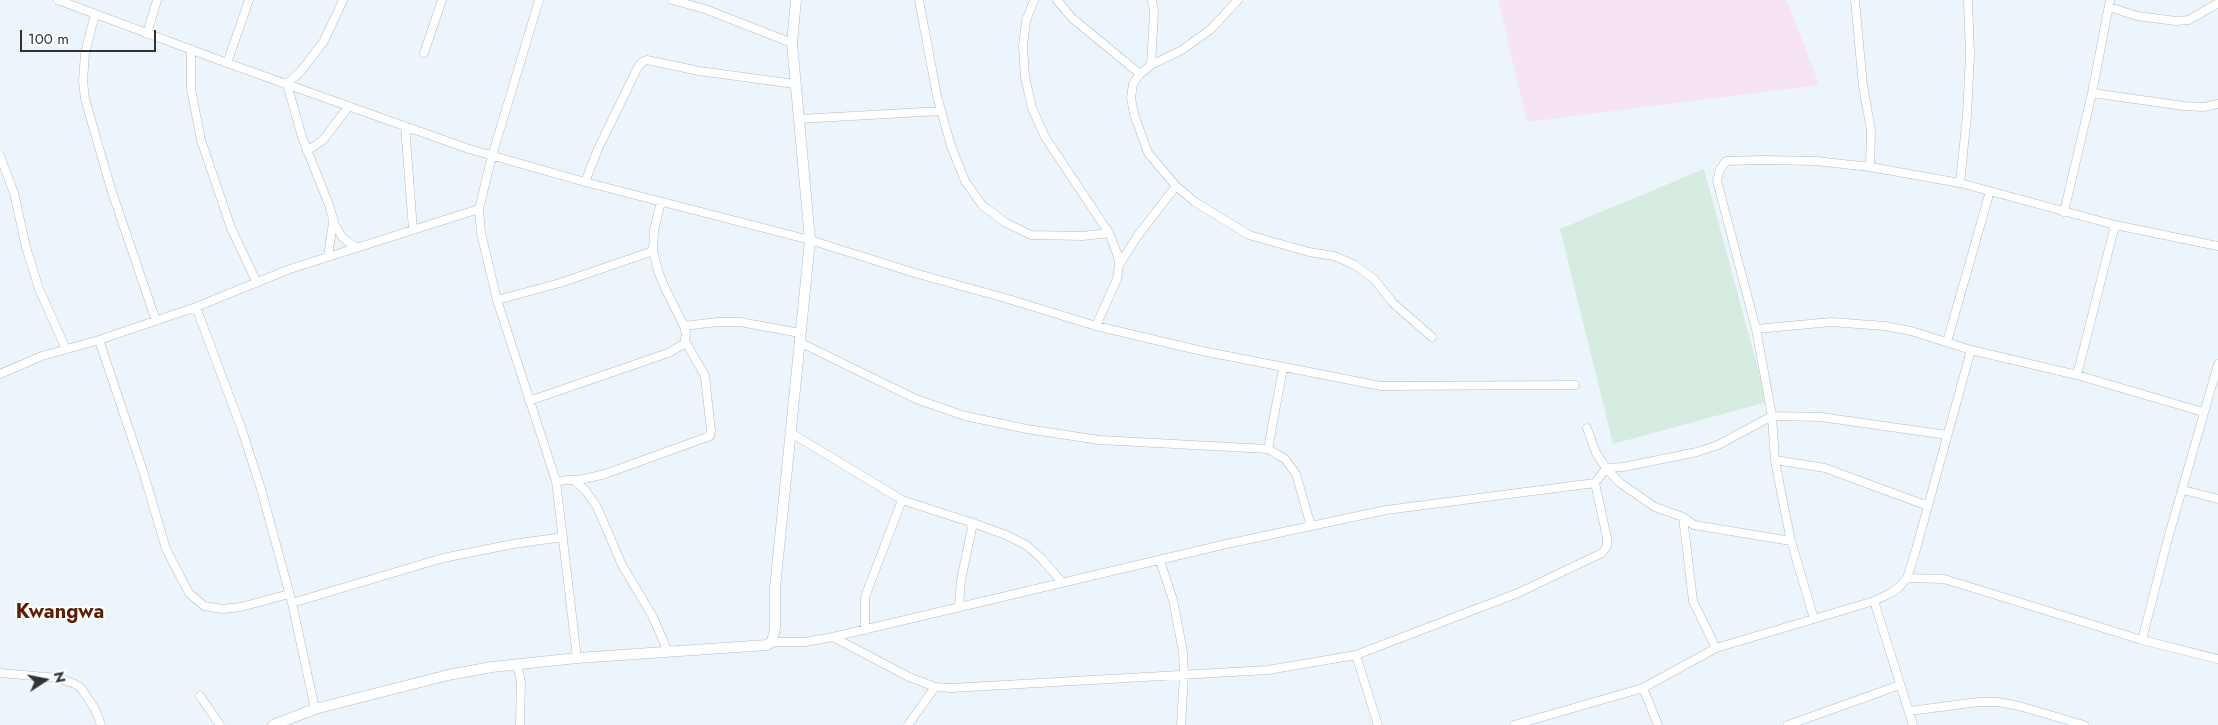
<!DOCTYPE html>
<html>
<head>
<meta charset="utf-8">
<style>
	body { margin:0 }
	#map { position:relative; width:2218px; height:725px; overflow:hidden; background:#edf5fc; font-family:Jost,sans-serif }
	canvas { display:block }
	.north { position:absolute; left:20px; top:655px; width:50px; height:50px; -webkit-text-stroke:4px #fff; paint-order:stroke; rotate:79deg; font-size:14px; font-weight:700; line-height:20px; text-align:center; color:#2f3335 }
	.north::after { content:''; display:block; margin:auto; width:18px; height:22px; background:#2f3335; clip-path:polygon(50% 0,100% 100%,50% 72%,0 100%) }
	.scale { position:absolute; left:20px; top:30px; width:136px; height:22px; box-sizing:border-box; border:2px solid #2f3335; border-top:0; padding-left:6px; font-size:15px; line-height:18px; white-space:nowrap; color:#2f3335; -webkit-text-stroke:4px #fff; paint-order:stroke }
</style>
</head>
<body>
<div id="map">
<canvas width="2218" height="725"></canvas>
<div class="north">N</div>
<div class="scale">100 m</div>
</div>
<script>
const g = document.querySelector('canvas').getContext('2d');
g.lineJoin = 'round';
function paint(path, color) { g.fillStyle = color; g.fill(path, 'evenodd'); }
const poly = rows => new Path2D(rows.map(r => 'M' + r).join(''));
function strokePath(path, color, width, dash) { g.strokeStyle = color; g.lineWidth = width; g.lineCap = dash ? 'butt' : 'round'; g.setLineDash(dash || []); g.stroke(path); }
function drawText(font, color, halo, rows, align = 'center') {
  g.font = font + ' Jost,sans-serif'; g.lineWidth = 4; g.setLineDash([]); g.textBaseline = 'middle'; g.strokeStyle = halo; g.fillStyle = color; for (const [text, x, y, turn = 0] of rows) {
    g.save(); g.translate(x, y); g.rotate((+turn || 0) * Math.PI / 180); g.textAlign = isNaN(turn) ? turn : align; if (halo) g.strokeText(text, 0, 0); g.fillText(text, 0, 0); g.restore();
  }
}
paint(poly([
	[1498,0,1787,0,1819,85,1527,122]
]), '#f6e3f4');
paint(poly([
	[1704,169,1767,402,1613,444,1560,229]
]), '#d6ece0');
const street = poly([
	[58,0,227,63,469,149,585,182,810,240,918,274,1005,298,1096,326,1202,351,1381,386,1575,385],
	[343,0,324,41,301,71,287,84,302,137,329,205,335,225,343,238,355,247],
	[672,0,705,9,792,43],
	[919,0,937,96,951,146,965,181,982,205,1006,223,1031,235,1083,236,1109,233],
	[1034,0,1026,21,1023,46,1025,77,1032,108,1045,137,1109,233,1118,256,1119,265,1117,279,1096,326],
	[1057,0,1072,18,1140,74],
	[1238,0,1211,29,1182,50,1151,65,1140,74,1133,84,1131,98,1134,114,1148,153,1176,186,1195,202,1249,235,1309,252,1334,256,1355,265,1374,279,1393,303,1432,337],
	[1855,0,1863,86,1871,130,1870,167],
	[2109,7,2137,16,2176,21,2189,20,2218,3],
	[95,14,85,53,83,81,85,99,111,189,156,321],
	[147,34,157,0],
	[191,49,191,89,201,140,231,228,257,283],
	[424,53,442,0],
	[227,63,249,0],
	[1151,65,1154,12,1152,0],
	[2092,93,2184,106,2204,107,2218,104],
	[799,119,941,111],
	[405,126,413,229],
	[307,151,323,140,349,106],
	[0,156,14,193,26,247,39,289,66,349],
	[585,182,598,149,637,69,642,62,647,60,699,71,795,84],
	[1960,183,1967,115,1970,55,1968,0],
	[479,209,481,233,497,300,556,481,577,658],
	[2064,212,2092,93,2110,0],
	[328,256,333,222],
	[1119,265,1139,234,1176,186],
	[497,300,560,283,653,251],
	[196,307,242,430,261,489,292,603,315,709],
	[684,326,717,322,740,322,800,333],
	[1756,329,1831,322,1885,326,1911,331,1971,350,2077,375,2203,412],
	[99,340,143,471,166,549,189,593,204,606,222,609,241,607,289,594],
	[799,342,916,399,965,416,1027,429,1099,440,1268,449,1285,459,1296,474,1311,526],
	[1947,342,1990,191],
	[0,374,42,356,99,340,196,307,290,269,479,209,492,156,539,0],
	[2077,375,2115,225],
	[529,401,668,353,684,344,686,334,684,326,665,288,658,271,653,251,654,230,661,202],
	[1587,428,1596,453,1606,468,1623,467,1697,452,1718,445,1772,416,1821,417,1947,435],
	[791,433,902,500,973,523,1006,535,1026,545,1041,558,1062,582],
	[1268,449,1283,368],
	[1775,460,1825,468,1928,506],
	[574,480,586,491,597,507,622,565,653,617,668,652],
	[556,481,584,479,605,474,710,436,711,431,705,376,685,341],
	[2183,490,2218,499],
	[1683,517,1694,525,1791,541],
	[1160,561,1173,600,1183,652,1184,675,1181,725],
	[1907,578,1944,579,2142,640,2218,659],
	[1874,601,1913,725],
	[292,603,443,558,513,544,563,537],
	[959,607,961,580,973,523],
	[1814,619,1791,541,1782,497,1775,460,1772,416,1756,329,1717,181,1720,169,1726,161,1762,160,1816,161,1870,167,1960,183,2115,225,2218,246],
	[865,630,865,597,902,500],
	[833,637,909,677,935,687,951,688,1268,670,1356,655,1518,593,1602,553,1607,546,1607,538,1595,483],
	[2142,640,2167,542,2218,364],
	[772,642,805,642,833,637,1222,545,1386,510,1595,483,1606,468,1620,483,1655,507,1683,517,1693,601,1716,648],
	[1356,655,1378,725],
	[517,664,521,682,520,725],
	[0,673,58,678,75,684,81,688,95,709,101,725],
	[1643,688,1658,725],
	[200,696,220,725],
	[1909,711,1979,702,1998,702,2019,706,2084,725],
	[908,725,935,687],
	[1514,725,1643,688,1716,648,1874,601,1891,593,1899,587,1907,578,1915,553,1971,350],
	[1788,725,1900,685]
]);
const secondary = poly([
	[273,725,315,709,448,675,492,667,577,658,767,645,772,642,775,628,775,588,810,240,792,43,796,0]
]);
strokePath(street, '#b3bbc2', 9);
strokePath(secondary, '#b3bbc2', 11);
strokePath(street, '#fff', 8);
strokePath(secondary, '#fff', 10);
drawText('bold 20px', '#5c1d00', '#fff', [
	["Kwangwa",60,613]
]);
</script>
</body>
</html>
